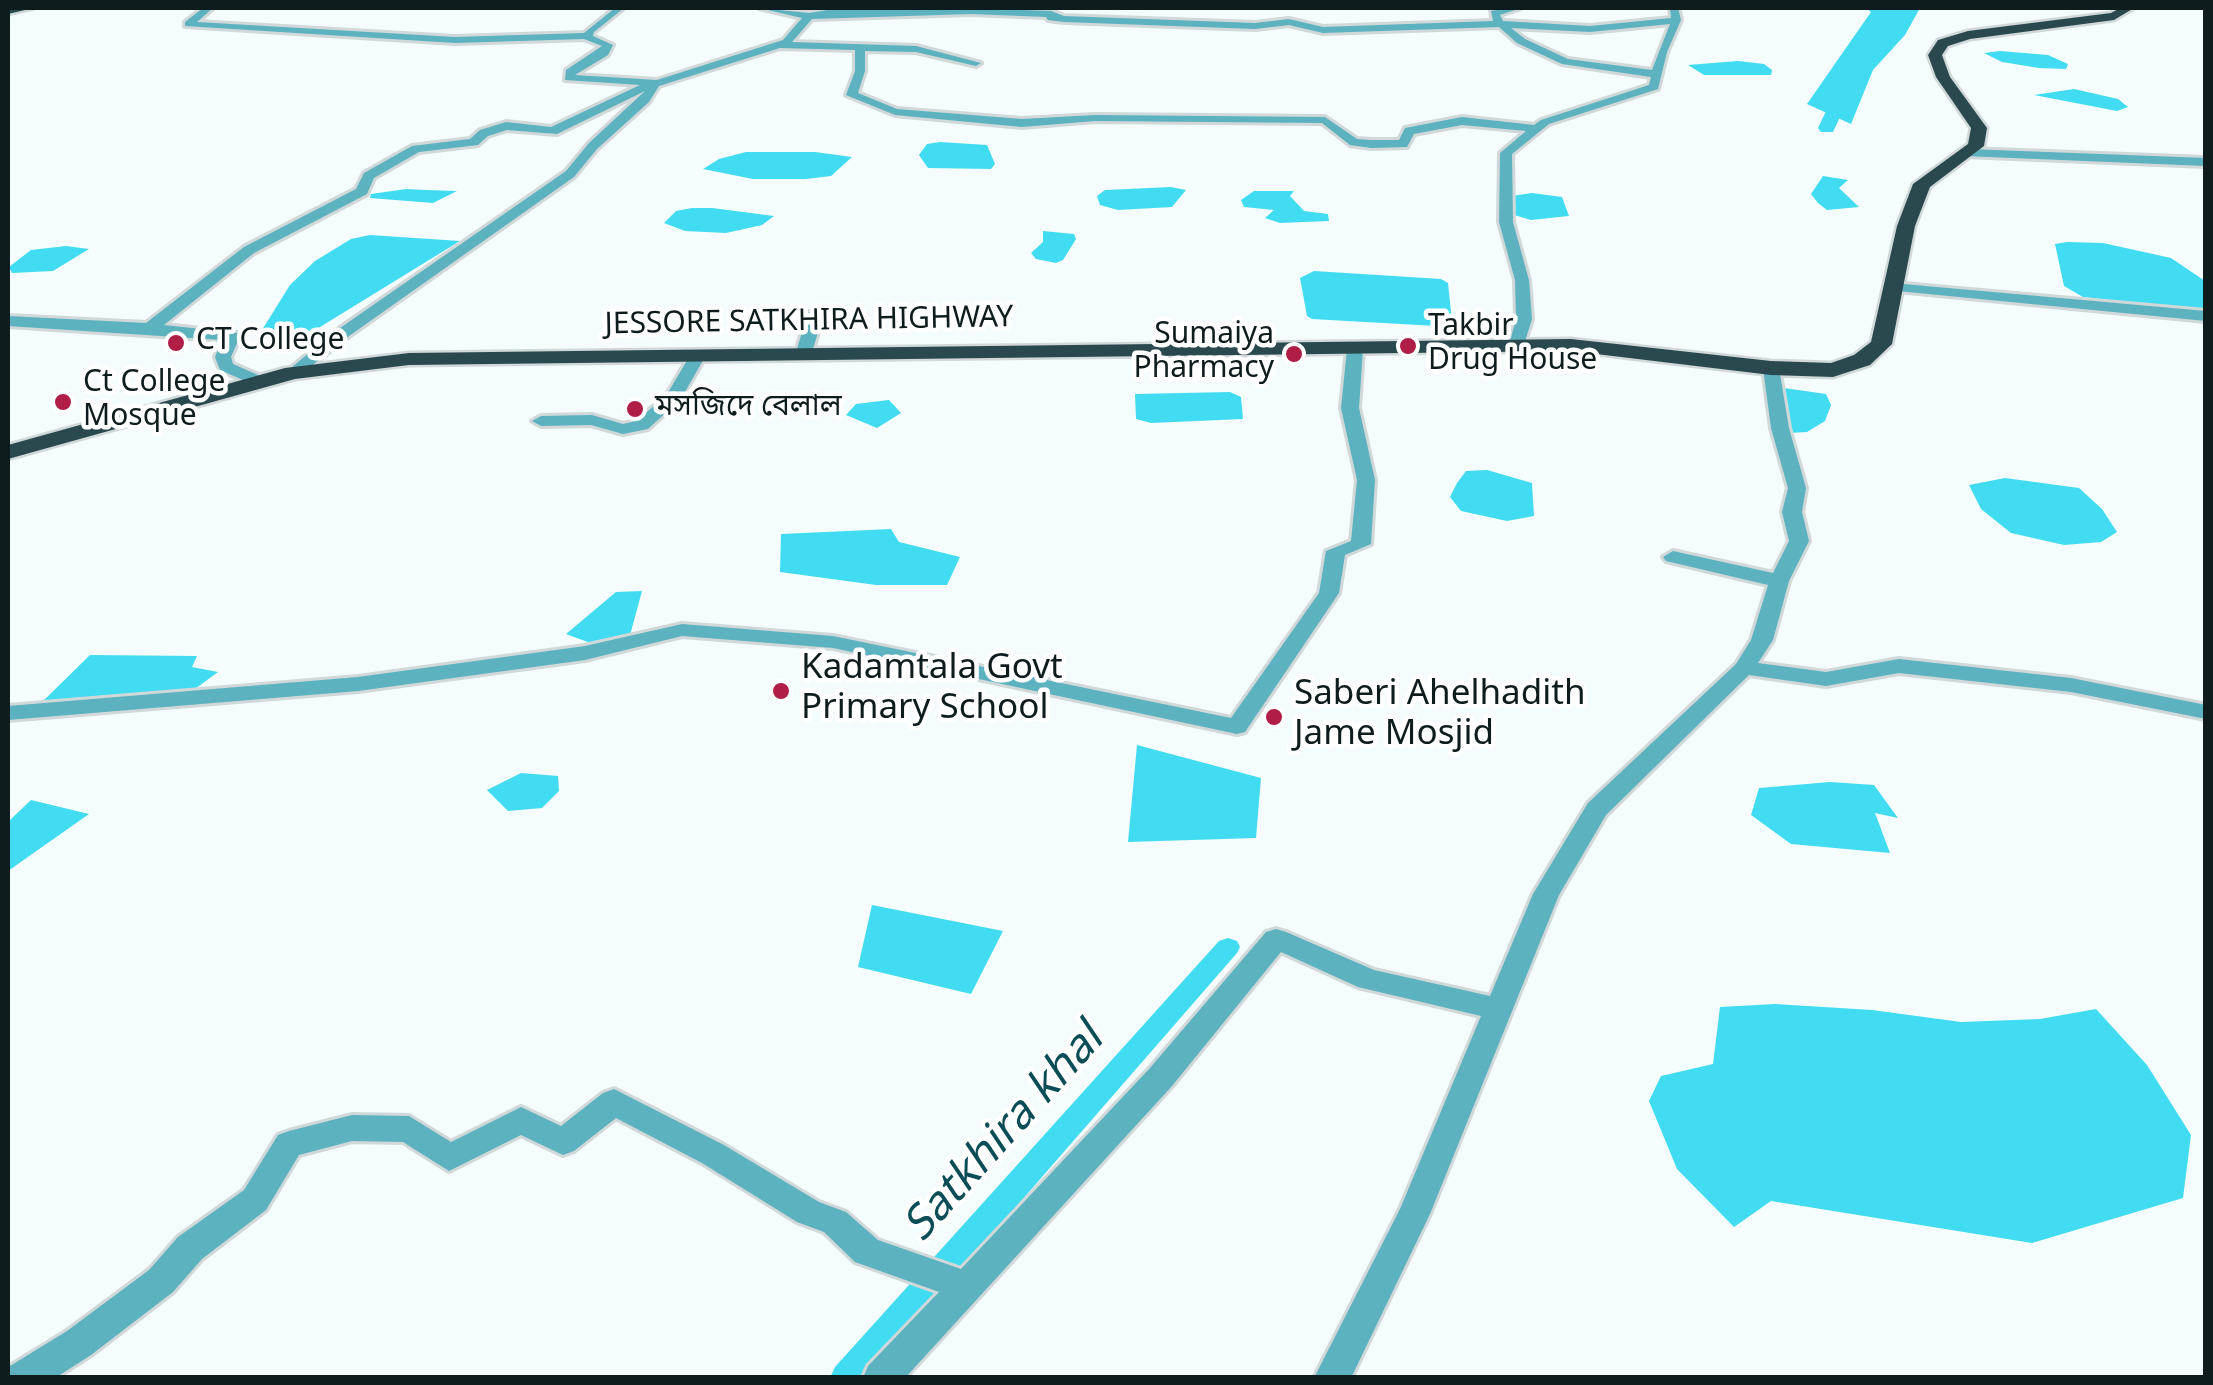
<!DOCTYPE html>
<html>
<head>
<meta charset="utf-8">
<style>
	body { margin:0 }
	#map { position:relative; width:2213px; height:1385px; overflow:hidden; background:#f5fcfd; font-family:Georgia,serif }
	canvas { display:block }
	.frame { position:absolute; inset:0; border:10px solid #0f1c1e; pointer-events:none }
</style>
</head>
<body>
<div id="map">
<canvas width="2213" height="1385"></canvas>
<div class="frame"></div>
</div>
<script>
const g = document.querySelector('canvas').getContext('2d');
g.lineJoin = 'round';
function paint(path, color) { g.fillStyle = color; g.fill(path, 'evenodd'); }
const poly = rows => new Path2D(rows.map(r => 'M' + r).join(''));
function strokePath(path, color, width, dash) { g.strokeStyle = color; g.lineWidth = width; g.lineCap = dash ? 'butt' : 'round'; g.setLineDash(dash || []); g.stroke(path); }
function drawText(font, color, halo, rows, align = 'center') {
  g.font = font + ' Georgia,"Noto Sans Bengali",serif'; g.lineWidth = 9; g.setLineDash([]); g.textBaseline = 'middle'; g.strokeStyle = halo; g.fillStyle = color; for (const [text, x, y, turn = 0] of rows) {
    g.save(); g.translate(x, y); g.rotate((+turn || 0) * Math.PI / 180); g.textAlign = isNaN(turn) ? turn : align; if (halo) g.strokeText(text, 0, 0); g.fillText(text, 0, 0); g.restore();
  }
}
paint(poly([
	[1866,8,1920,8,1905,35,1873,70,1851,124,1807,104,1871,12],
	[2000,51,2048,55,2068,64,2066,69,2039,68,2002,62,1984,53],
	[1738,61,1764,64,1772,70,1771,75,1704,75,1688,65],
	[2074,89,2118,99,2128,107,2117,111,2034,95],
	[940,142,987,145,995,164,991,169,928,168,919,155,927,144],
	[746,152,815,152,852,157,831,176,806,179,753,179,703,169,719,159],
	[1823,176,1848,180,1839,188,1859,207,1827,210,1818,203,1811,194],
	[1171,187,1186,190,1172,207,1118,210,1100,205,1097,196,1105,190],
	[406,189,426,190,457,191,433,203,370,198,371,194],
	[1254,191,1294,191,1290,196,1304,211,1328,214,1329,221,1280,223,1265,218,1274,210,1244,207,1241,200],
	[1532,193,1562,197,1569,216,1531,220,1514,215,1512,196],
	[692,208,712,208,774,216,762,225,726,233,685,231,664,223,676,211],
	[1043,231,1074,234,1076,239,1063,260,1056,263,1036,259,1031,253,1043,242],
	[370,235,460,241,307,335,262,330,290,285,315,261,351,239],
	[2067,242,2103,243,2171,258,2205,281,2205,311,2083,297,2064,286,2055,244],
	[66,246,89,249,53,271,12,273,9,267,31,250],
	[1314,271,1441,279,1448,283,1452,321,1436,326,1312,319,1307,316,1300,278],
	[1777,387,1826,394,1831,405,1825,421,1807,432,1789,433],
	[1230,392,1241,397,1243,419,1151,423,1136,419,1135,394],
	[889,400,901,413,877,428,846,415,856,404],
	[1487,470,1532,483,1534,516,1507,521,1461,511,1450,497,1457,483,1466,471],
	[2005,478,2079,488,2102,509,2117,532,2101,542,2064,545,2011,533,1981,509,1969,485],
	[891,529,899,542,960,557,947,585,876,585,780,572,781,534],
	[642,591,629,639,593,644,566,634,616,592],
	[90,655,197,656,192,667,218,672,184,697,40,704],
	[1137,745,1261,778,1256,838,1128,842],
	[521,773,558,776,559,791,542,808,508,811,487,790],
	[1830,782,1874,785,1898,818,1875,813,1890,853,1791,844,1751,815,1759,788],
	[31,800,89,814,8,871,8,822],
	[872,905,1003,931,971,994,858,967],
	[1775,1004,1872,1010,1961,1022,2040,1019,2096,1009,2147,1065,2191,1135,2183,1198,2032,1243,1771,1201,1734,1227,1677,1169,1649,1101,1661,1076,1713,1064,1720,1007]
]), '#41dcf1');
paint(poly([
	[1228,938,1237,941,1240,947,1237,953,867,1378,830,1378,835,1367,1219,941,1228,938]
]), '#41dcf1');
paint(poly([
	[1892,8,1906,8,1867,59,1833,132,1821,132,1818,128,1851,58,1892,8]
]), '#41dcf1');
const minor = poly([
	[203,8,213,8,197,22,455,37,584,33,615,8,624,8,594,32,593,36,613,45,608,55,575,75,657,80,783,40,802,18,759,8,809,13,840,8,971,8,1051,11,1064,16,1255,23,1289,19,1323,27,1493,21,1491,11,1506,8,1521,8,1500,15,1503,21,1590,26,1671,18,1670,8,1678,8,1681,20,1667,52,1658,89,1549,124,1512,154,1513,222,1529,280,1532,319,1523,348,1509,345,1516,319,1515,280,1499,222,1500,153,1526,131,1462,125,1414,134,1407,147,1371,148,1350,145,1322,123,1095,121,1022,127,895,115,846,95,855,71,855,50,780,48,659,86,649,102,597,149,574,177,342,341,299,376,285,373,330,335,566,171,589,143,645,91,557,134,507,130,488,136,478,145,419,152,374,178,367,194,254,253,164,325,238,333,240,336,231,357,233,364,265,378,267,382,259,387,220,370,215,357,222,340,8,326,8,316,146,323,244,247,356,189,364,173,412,146,470,139,480,130,506,122,551,127,640,85,565,80,566,70,602,46,584,39,455,43,185,26,185,22,203,8],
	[971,14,1046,17,1048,20,1064,22,1255,29,1289,25,1323,33,1499,27,1517,43,1562,64,1651,77,1649,85,1541,120,1534,125,1462,117,1405,128,1399,140,1371,140,1357,139,1325,117,1095,115,1022,119,897,109,858,93,865,71,865,51,916,52,976,66,981,63,916,46,792,42,812,19,971,14],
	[1670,24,1652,70,1568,59,1525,39,1511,28,1590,32,1670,24],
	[1968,149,2206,158,2206,166,1964,156,1962,153,1968,149],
	[1892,283,2206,311,2206,321,1887,290,1885,287,1892,283],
	[816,308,824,313,812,352,798,355,796,352,808,313,816,308],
	[1355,344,1363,349,1359,408,1375,480,1371,544,1345,555,1339,593,1245,732,1237,734,833,648,682,636,585,660,358,691,8,720,8,706,358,677,585,646,682,624,833,636,1231,718,1319,593,1326,551,1351,541,1357,480,1341,408,1347,349,1355,344],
	[698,350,706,355,681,399,648,429,623,434,591,425,541,426,532,421,541,416,592,415,623,424,636,421,666,396,692,352,698,350],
	[1771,363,1779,368,1789,428,1806,488,1802,512,1809,541,1789,581,1773,640,1758,663,1826,672,1899,659,2071,678,2206,705,2206,719,2071,692,1899,673,1826,686,1749,675,1606,815,1559,895,1430,1214,1351,1378,1314,1378,1400,1209,1481,1016,1358,987,1281,952,1172,1086,905,1378,863,1378,868,1366,939,1292,855,1262,824,1232,797,1222,702,1163,616,1118,574,1151,563,1155,521,1135,449,1171,403,1142,352,1141,299,1155,266,1210,202,1259,173,1292,91,1355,55,1378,8,1378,10,1366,67,1331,149,1270,178,1237,244,1190,278,1135,289,1131,352,1115,409,1116,451,1142,521,1107,561,1126,603,1093,614,1089,724,1145,819,1202,846,1212,878,1240,961,1269,1150,1068,1266,932,1276,929,1286,932,1374,970,1490,996,1533,894,1588,803,1736,664,1751,640,1768,585,1666,561,1663,557,1673,551,1773,573,1789,541,1782,512,1788,488,1771,428,1763,368,1771,363]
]);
const highway = poly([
	[8,8,34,8,8,14,8,8],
	[2120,8,2134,8,2114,20,1970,39,1948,46,1942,55,1950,77,1987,128,1984,146,1930,187,1915,226,1892,344,1870,365,1833,377,1771,375,1571,351,409,365,295,379,8,459,8,445,285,368,409,353,1571,339,1771,361,1831,363,1854,355,1871,342,1897,226,1913,184,1968,144,1971,128,1936,77,1928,55,1938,40,1968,31,2111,13,2120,8]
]);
strokePath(minor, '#d0d8d9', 6);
strokePath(highway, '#d0d8d9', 5);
paint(minor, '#5db2bf');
paint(highway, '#2a494e');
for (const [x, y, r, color] of [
	[176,343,10,"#b01e48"],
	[1408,346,10,"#b01e48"],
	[1294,354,10,"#b01e48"],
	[63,402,10,"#b01e48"],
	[635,409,10,"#b01e48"],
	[781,691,10,"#b01e48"],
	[1274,717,10,"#b01e48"]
]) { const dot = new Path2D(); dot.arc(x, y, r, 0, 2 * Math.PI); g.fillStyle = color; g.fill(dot); strokePath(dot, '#fff', 4); }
drawText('30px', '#0f1c1e', '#fff', [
	["JESSORE SATKHIRA HIGHWAY",809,324,-1]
]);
drawText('30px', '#0f1c1e', '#fff', [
	["Takbir",1428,329],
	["Drug House",1428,363],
	["Sumaiya",1274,337,"right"],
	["Pharmacy",1274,371,"right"],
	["CT College",196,343],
	["Ct College",83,385],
	["Mosque",83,419],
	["মসজিদে বেলাল",655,409]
], 'left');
drawText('35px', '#0f1c1e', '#fff', [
	["Kadamtala Govt",801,671],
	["Primary School",801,711],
	["Saberi Ahelhadith",1294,697],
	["Jame Mosjid",1294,737]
], 'left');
drawText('italic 45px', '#0a4d56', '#fff', [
	["Satkhira khal",1007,1136,-48]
]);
</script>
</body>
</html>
